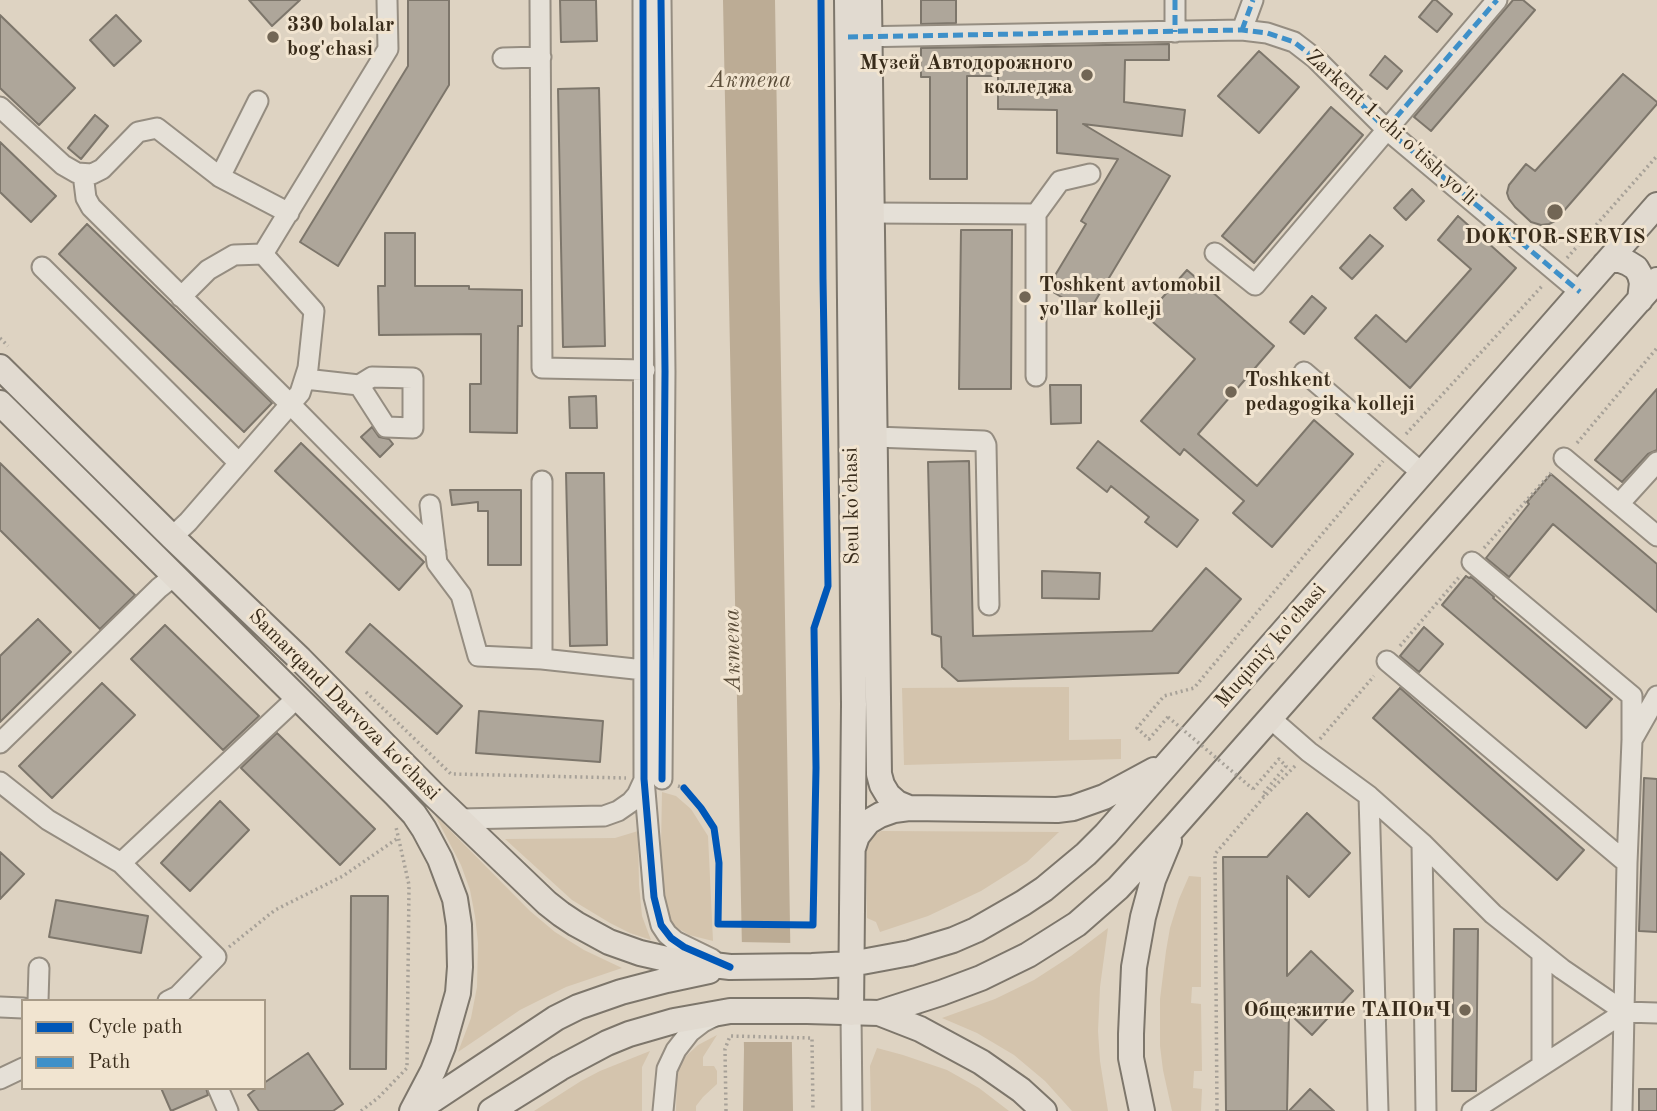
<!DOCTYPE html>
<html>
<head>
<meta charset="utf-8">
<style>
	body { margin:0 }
	#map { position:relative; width:1657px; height:1111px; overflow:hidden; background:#ded3c2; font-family:"Old Standard TT",serif }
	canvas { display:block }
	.legend { position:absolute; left:21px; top:999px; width:245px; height:91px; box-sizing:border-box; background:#f1e4d0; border:2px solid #a79a87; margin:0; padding:9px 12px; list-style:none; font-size:21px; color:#382b1a }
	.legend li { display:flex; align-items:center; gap:14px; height:35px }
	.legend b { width:35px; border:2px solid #a79a87 }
</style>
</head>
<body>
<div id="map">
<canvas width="1657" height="1111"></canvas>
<ul class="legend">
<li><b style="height:9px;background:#0057b8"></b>Cycle path</li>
<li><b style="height:9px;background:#3e90c9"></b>Path</li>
</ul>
</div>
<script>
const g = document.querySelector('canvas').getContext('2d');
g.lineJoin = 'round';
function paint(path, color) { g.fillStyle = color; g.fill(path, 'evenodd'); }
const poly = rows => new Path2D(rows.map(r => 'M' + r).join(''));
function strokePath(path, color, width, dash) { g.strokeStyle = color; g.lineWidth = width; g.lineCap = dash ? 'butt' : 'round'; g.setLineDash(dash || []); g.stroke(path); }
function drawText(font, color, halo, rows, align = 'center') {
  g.font = font + ' "Old Standard TT",serif'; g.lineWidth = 6; g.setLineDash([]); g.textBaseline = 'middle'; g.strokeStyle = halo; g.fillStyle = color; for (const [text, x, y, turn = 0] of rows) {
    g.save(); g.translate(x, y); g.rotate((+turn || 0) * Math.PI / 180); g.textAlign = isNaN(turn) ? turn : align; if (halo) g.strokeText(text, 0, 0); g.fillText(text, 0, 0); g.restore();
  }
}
paint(poly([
	[1069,687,1069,740,1121,739,1121,759,904,765,902,688],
	[662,792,676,796,691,809,708,836,713,941,689,935,669,923,660,901],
	[435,815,530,911,555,932,584,950,622,968,566,987,520,1010,458,1052,471,1018,477,987,478,943,475,916,470,890,461,865],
	[638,831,639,885,642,916,651,940,630,933,610,923,572,900,505,839,615,838],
	[881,831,1059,832,1027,862,981,891,928,916,880,932,876,922,867,918,866,848,871,837],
	[1189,876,1201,877,1201,987,1192,987,1191,1003,1201,1004,1202,1071,1194,1071,1193,1088,1202,1089,1201,1111,1172,1111,1163,1070,1160,1046,1160,999,1166,951,1170,928,1179,899],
	[1108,928,1100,987,1098,1031,1100,1061,1108,1111,1072,1111,1045,1081,1014,1055,977,1033,942,1018,995,999,1034,980,1071,956],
	[717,1035,703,1057,703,1066,714,1066,717,1071,717,1084,703,1097,696,1106,696,1111,676,1111,677,1071,685,1057,698,1045],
	[877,1048,903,1055,947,1070,979,1088,1009,1111,871,1111,870,1066],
	[650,1051,642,1067,642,1111,534,1111,581,1081,600,1071]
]), '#d4c4ad');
paint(poly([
	[723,0,775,0,793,1111,743,1111,744,1049]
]), '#bcac95');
paint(poly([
	[738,942,793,943,795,1042,740,1042]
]), '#ded3c2');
const building = poly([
	[249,0,300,0,272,26,249,0],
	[408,0,449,0,449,85,338,266,300,242,408,66,408,0],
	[560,0,596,0,597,41,561,42,560,0],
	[921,0,956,0,956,23,921,24,921,0],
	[1433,0,1436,0,1452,14,1437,32,1419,17,1433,0],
	[1513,0,1523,0,1535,10,1431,131,1414,117,1513,0],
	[0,15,75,88,39,125,0,88,0,15],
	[116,15,141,41,114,66,90,40,116,15],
	[1169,44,1169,60,1125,60,1124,102,1185,110,1182,136,1083,124,1170,176,1088,313,1048,289,1048,287,1086,224,1081,221,1118,159,1057,153,1057,110,998,109,998,76,967,76,967,179,930,179,930,77,921,77,921,48,1169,44],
	[1259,51,1299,87,1259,133,1218,96,1259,51],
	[1385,56,1402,71,1387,89,1370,75,1385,56],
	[1623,74,1657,102,1657,104,1555,221,1549,224,1541,225,1531,222,1515,207,1509,199,1507,193,1509,185,1526,164,1535,171,1623,74],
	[599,88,605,346,563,347,558,89,599,88],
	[1331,107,1363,135,1254,263,1222,236,1331,107],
	[95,115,108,126,81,159,68,148,95,115],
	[0,142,56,196,31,222,0,192,0,142],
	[1412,189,1424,201,1406,220,1394,208,1412,189],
	[1458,216,1516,268,1410,388,1355,338,1376,315,1406,342,1471,269,1438,240,1458,216],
	[87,224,272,403,244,432,59,254,87,224],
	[961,230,1012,230,1011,389,959,389,961,230],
	[385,233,415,233,415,286,469,286,469,289,522,290,522,326,518,326,517,433,470,432,470,384,481,384,481,334,379,335,378,286,385,286,385,233],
	[1370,235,1383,246,1352,279,1340,268,1370,235],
	[1187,270,1274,346,1198,434,1257,486,1314,420,1353,454,1272,547,1233,513,1244,501,1184,449,1180,455,1141,421,1195,359,1146,316,1187,270],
	[1312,296,1326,308,1304,334,1290,322,1312,296],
	[1050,385,1081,385,1081,423,1051,424,1050,385],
	[1657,389,1657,450,1648,454,1622,482,1595,460,1657,389],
	[596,396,597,428,570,428,569,397,596,396],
	[372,427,379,437,389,439,393,444,380,457,361,437,372,427],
	[1098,441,1198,520,1177,547,1145,522,1149,517,1111,486,1107,492,1077,468,1098,441],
	[301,443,424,562,399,590,275,471,301,443],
	[969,461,973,636,1152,631,1206,568,1241,599,1178,673,958,681,942,667,941,637,932,634,928,462,969,461],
	[0,463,135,595,100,629,0,530,0,463],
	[566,473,604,473,607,645,570,646,566,473],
	[1551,474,1657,564,1657,612,1553,524,1509,577,1486,558,1529,504,1527,502,1551,474],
	[450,490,521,490,521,565,488,565,488,511,478,511,478,502,452,505,450,490],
	[1042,571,1100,573,1099,599,1042,598,1042,571],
	[1466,576,1469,578,1471,577,1494,597,1493,598,1612,699,1586,728,1442,605,1466,576],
	[38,619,71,652,0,722,0,656,38,619],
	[370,624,462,706,437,734,346,652,370,624],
	[165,625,259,716,223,750,131,659,165,625],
	[1424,627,1443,644,1419,672,1400,656,1424,627],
	[102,683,135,715,52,798,19,766,102,683],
	[1400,688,1584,850,1557,880,1373,718,1400,688],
	[479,711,603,721,600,762,476,753,479,711],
	[277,733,375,829,340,865,241,768,277,733],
	[1644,778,1657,779,1657,932,1639,931,1644,778],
	[220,801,249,830,190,891,161,863,220,801],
	[1307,813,1350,853,1309,897,1287,876,1287,976,1311,951,1353,991,1312,1035,1289,1013,1287,1111,1226,1111,1223,857,1267,857,1307,813],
	[0,852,24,874,0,899,0,852],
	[351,896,388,896,386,1069,350,1069,351,896],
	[56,900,148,916,141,953,49,937,56,900],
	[1454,929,1478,929,1476,1091,1452,1091,1454,929],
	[308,1053,343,1104,333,1111,259,1111,248,1095,257,1088,264,1088,264,1083,308,1053],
	[161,1088,206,1088,208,1095,171,1111,161,1088],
	[1310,1089,1334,1111,1289,1111,1310,1089],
	[1639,1089,1657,1089,1657,1111,1639,1111,1639,1089]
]);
paint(building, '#aea69a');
strokePath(building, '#7d766b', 2);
const minor = poly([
	[540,0,542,368,645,370],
	[643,0,644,779,654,897,661,925,667,934,675,941,712,959],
	[661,0,665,371,662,779],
	[1175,0,1175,32],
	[1242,30,1253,0],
	[855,37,1242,30,1267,33,1294,42,1316,59,1386,129,1580,292],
	[503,58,541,57],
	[0,107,63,165,77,173,92,174,102,169,138,132,157,128,220,177,289,213],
	[83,174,86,198,91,207,290,404,436,552],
	[220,177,258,101],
	[872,213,1036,214,1060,181,1090,174],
	[1036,214,1036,376],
	[1215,253,1255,285,1497,0],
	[42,267,239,463],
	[181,297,208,270,234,255,263,254],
	[1304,372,1422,473],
	[305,379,359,385,386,427,413,428,413,378,372,377,359,385],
	[875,437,984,441,986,445,989,605],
	[1564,458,1657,536],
	[542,481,542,659,644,670],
	[1619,504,1657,462],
	[430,505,437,563,461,595,478,656,542,659],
	[172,537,188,522,300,393,308,368,314,311,263,254,388,49,387,0],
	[1472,562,1632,696,1632,739],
	[1387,661,1627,863],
	[1270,718,1309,752,1369,796,1422,843,1493,914,1562,969,1625,1012,1657,1013],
	[0,743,159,588,174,576],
	[0,782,48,820,121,863,216,957,178,996,168,1001],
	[1369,796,1378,1111],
	[459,819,604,816,618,811,631,802,637,795,644,780],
	[1422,843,1426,1111],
	[121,863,298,697],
	[1542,954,1542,1065],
	[38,1001,39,968],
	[0,1007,23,1008],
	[851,1013,852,1111],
	[0,1079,23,1068],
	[218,1088,228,1111],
	[663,1111,667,1069,676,1050,690,1032,703,1022,713,1017],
	[1472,1111,1625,1012],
	[1622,1111,1627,863,1632,740,1657,696]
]);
const major = poly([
	[847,0,854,704,851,1013],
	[869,0,879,774,882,785,888,795,897,803,909,808],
	[1605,264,1610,260,1620,260,1628,263,1636,268,1640,275,1642,283,1640,300],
	[0,367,172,537,300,659,433,794,547,903,561,914,576,924,609,942,640,953,671,960,730,967,812,966,851,964,910,953,953,940,976,930,1023,903,1044,889,1086,854,1106,834,1177,753,1657,205],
	[0,403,396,795,414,814,424,829,440,859,455,899,459,925,460,967,458,993,443,1046,433,1071,412,1111],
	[853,848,857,836,868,822,880,815,894,810,909,808,1057,810,1073,808,1104,797,1154,770],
	[879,1013,920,1029,981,1062,1021,1090,1044,1111],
	[416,1111,556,1018,578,1007,621,992,667,980,709,971],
	[491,1111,560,1068,607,1043,629,1034,674,1021,730,1011,807,1011,879,1013,941,993,981,978,1028,955,1077,924,1118,888,1174,827,1657,280],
	[1142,1111,1131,1058,1131,1034,1134,967,1143,917,1153,880,1169,841]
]);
strokePath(minor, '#958d81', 23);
strokePath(major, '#7d766b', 28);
strokePath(poly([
	[1567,258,1657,156],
	[0,338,8,346],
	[1406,434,1543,285],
	[1577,443,1657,348],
	[1484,548,1551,473],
	[1400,646,1461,575],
	[366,692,451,774,626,778],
	[1168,717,1149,739,1137,728,1164,696,1194,688,1383,461],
	[1320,739,1374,676],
	[678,786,684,788,701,808,714,828,719,863,718,924,813,925,816,768,814,628,828,586,823,279,821,0],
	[1253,789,1279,759,1286,766,1262,795,1264,797],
	[229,947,275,910,343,876,398,838],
	[361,1111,378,1098,407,1068,409,885,396,827],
	[726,1111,725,1049,730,1036,812,1038,813,1111],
	[1217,1111,1215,854,1264,797,1296,765]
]), '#a7a198', 3.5, [2, 3.5]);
strokePath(minor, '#e5e0d7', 19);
strokePath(major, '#e1dad0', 24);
strokePath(poly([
	[1168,717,1253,789]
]), '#a7a198', 3.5, [2, 3.5]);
strokePath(poly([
	[1175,0,1175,32],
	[1242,30,1253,0],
	[848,37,1242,30,1267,33,1294,42,1316,59,1386,129,1580,292],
	[1386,129,1497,0]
]), '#3e90c9', 5, [10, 5]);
strokePath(poly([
	[643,0,644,779,654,897,661,925,671,938,684,947,730,967],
	[661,0,665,371,662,779],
	[684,788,701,808,714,828,719,863,718,924,813,925,816,768,814,628,828,586,823,279,821,0]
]), '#0057b8', 7);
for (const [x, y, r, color] of [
	[273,37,7,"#726655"],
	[1087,75,7,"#726655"],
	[1555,212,9,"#726655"],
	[1025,297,7,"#726655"],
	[1231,392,7,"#726655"],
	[1465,1010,7,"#726655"]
]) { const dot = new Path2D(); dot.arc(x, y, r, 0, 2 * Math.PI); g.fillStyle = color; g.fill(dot); strokePath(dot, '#f1e4d0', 2.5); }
drawText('bold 21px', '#382b1a', '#f1e4d0', [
	["330 bolalar",287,25],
	["bog'chasi",287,49],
	["Музей Автодорожного",1073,63,"right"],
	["колледжа",1073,87,"right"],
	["DOKTOR-SERVIS",1555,237,"center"],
	["Toshkent avtomobil",1039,285],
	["yo'llar kolleji",1039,309],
	["Toshkent",1245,380],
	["pedagogika kolleji",1245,404],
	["Общежитие ТАПОиЧ",1451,1010,"right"]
], 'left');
drawText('21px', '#382b1a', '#f1e4d0', [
	["Zarkent 1-chi o'tish yo'li",1391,128,42],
	["Seul ko'chasi",852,506,-91],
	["Muqimiy ko'chasi",1271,646,-49],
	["Samarqand Darvoza koʻchasi",344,705,45]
]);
drawText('italic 23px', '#5b4d39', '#f1e4d0', [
	["Актепа",750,81],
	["Актепа",733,650,-91]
]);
</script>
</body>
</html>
